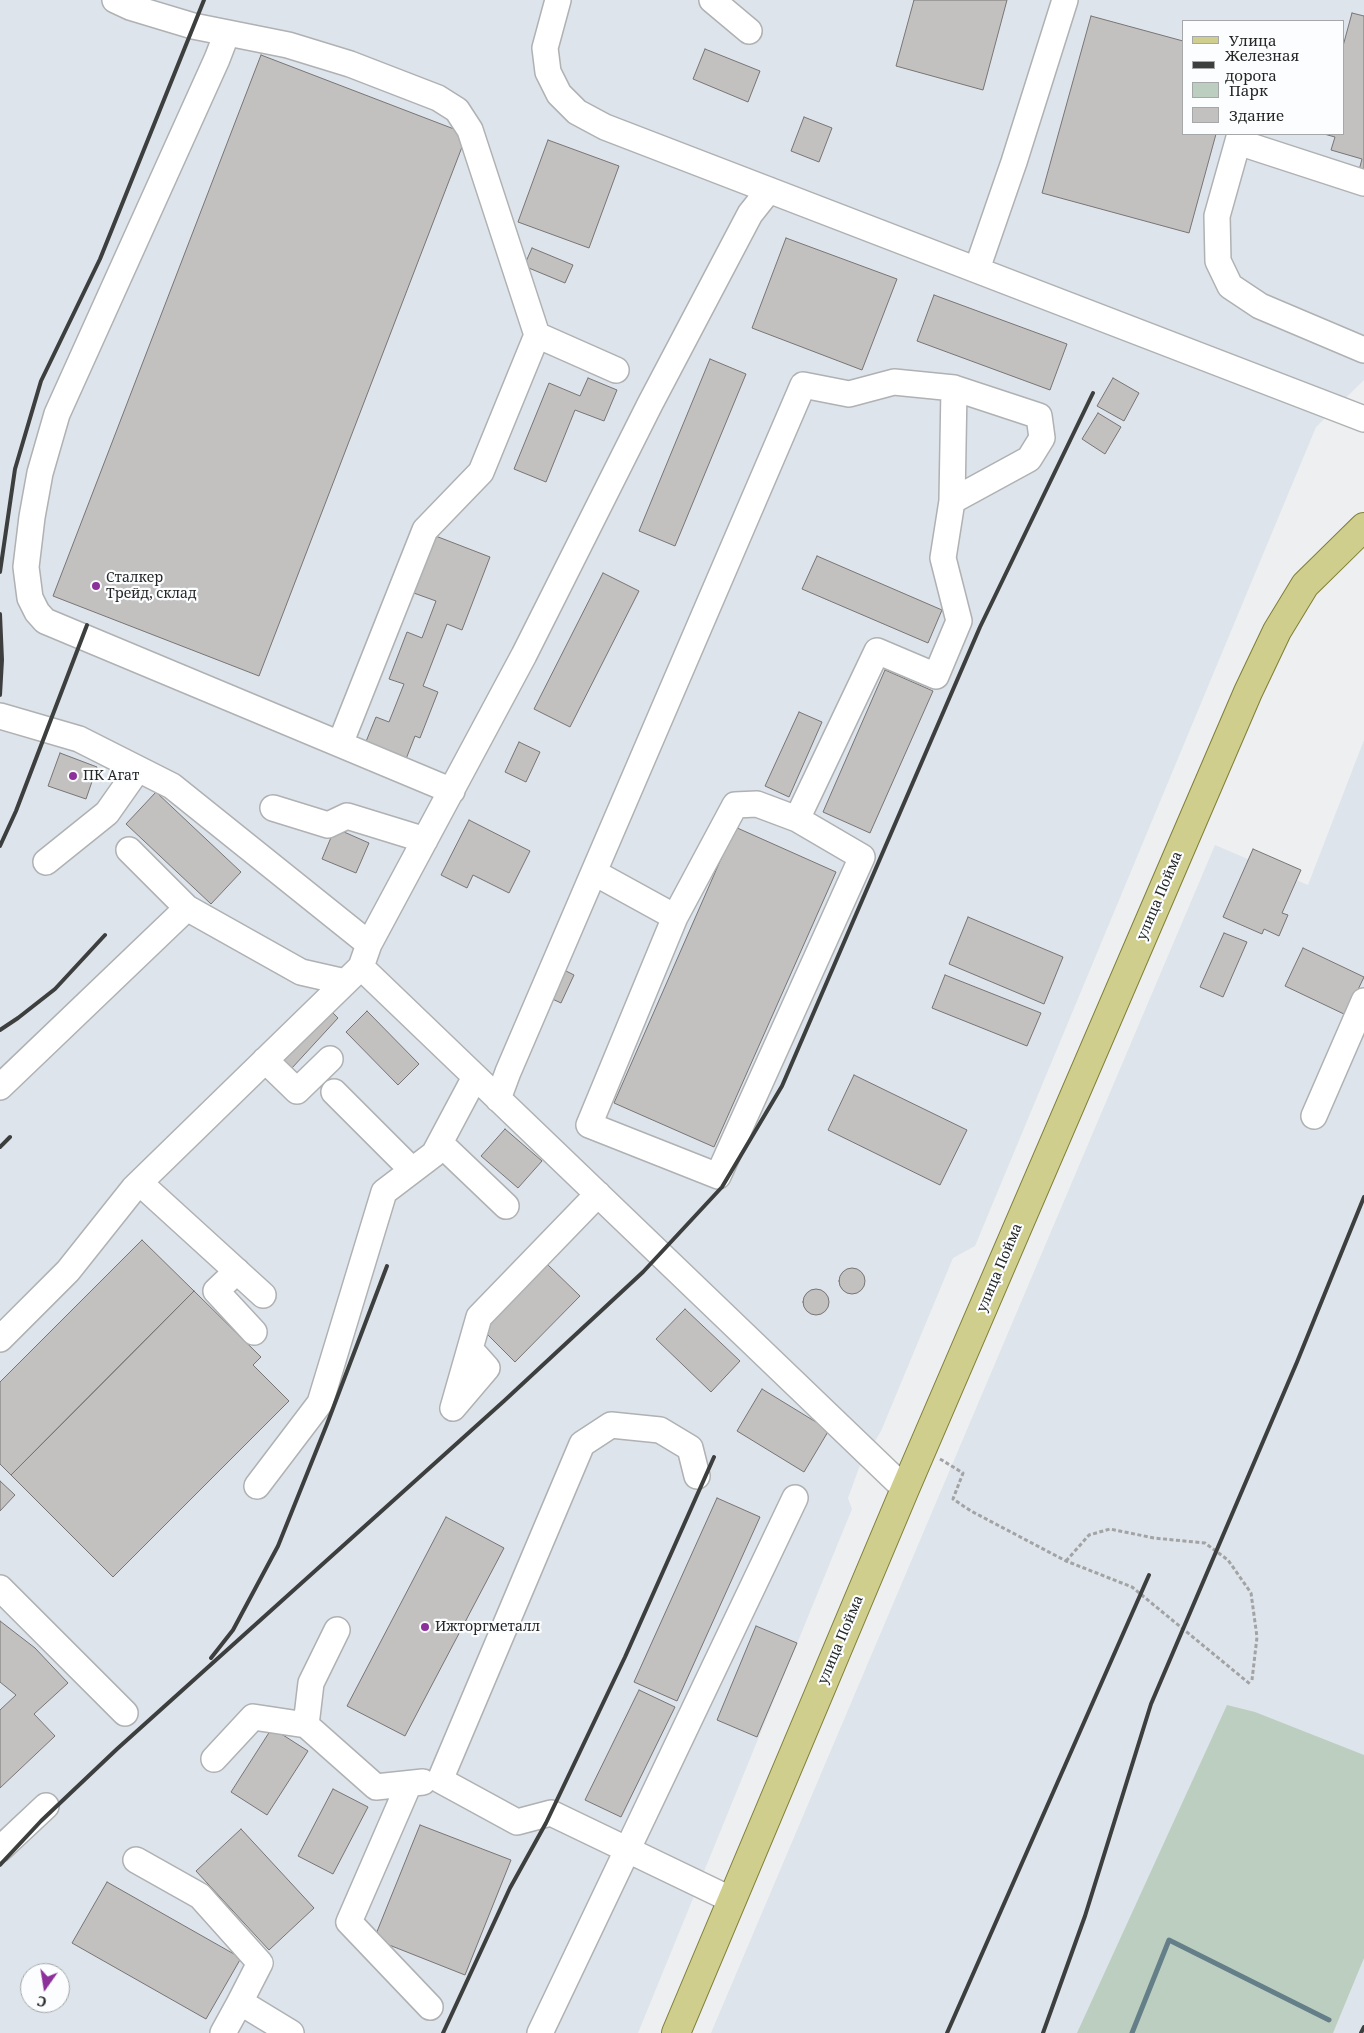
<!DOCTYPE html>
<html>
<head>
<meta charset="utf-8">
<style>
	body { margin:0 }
	#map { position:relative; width:1364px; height:2033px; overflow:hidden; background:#eeeff1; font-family:"Noto Serif",serif }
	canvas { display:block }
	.legend { position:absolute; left:1182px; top:20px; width:162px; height:115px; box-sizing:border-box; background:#fbfdfe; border:1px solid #a5a7a8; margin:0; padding:6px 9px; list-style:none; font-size:15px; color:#252626 }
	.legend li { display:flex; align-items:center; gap:10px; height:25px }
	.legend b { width:25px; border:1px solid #a5a7a8 }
	.north { position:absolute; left:20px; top:1963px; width:50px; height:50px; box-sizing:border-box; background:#fbfdfe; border:1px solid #a5a7a8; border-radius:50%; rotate:193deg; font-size:14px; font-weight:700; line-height:20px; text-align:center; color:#252626 }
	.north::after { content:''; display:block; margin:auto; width:18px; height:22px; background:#8c309a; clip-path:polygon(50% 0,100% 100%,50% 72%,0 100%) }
</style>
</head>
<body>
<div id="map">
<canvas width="1364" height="2033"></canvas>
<ul class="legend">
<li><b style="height:6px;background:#cfce8c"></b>Улица</li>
<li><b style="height:6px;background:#3d3e3e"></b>Железная дорога</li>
<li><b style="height:14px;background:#bbcebf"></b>Парк</li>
<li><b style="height:14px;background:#c2c1c0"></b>Здание</li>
</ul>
<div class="north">С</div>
</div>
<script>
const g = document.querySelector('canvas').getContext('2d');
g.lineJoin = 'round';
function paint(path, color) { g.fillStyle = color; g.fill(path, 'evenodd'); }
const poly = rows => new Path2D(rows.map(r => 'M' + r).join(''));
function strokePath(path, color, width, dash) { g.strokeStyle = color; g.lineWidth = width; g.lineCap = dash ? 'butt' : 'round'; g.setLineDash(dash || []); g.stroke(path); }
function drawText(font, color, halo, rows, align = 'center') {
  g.font = font + ' "Noto Serif",serif'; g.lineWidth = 4.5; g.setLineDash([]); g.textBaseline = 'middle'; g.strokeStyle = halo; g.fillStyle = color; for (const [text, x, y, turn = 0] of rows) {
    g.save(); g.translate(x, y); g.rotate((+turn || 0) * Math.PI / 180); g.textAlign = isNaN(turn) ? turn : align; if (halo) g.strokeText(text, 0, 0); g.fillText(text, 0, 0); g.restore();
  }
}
paint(poly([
	[0,0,1364,0,1364,380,1316,427,975,1246,953,1258,881,1431,859,1468,848,1498,852,1509,638,2033,0,2033],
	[1183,21,1343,21,1343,134,1183,134],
	[30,1973,60,1973,60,2003,30,2003],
	[1364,740,1364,2033,711,2033,1215,845,1308,885]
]), '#dde4eb');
paint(poly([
	[1227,1705,1255,1712,1364,1755,1364,1958,1333,2033,1077,2033]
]), '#bbcebf');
strokePath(poly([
	[1132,2033,1169,1940,1329,2020]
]), '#657f89', 5);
const building = poly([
	[914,0,1007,0,983,90,896,66,914,0],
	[1352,13,1364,16,1364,176,1358,174,1362,159,1331,150,1335,137,1324,134,1343,134,1343,46,1352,13],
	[1091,16,1183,41,1183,134,1216,134,1189,233,1042,193,1091,16],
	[705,49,760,71,748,102,693,79,705,49],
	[261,55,467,134,259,676,53,596,261,55],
	[804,117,832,128,819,162,791,151,804,117],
	[548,140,619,166,589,248,518,222,548,140],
	[786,238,897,279,862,370,752,328,786,238],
	[532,248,573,265,565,283,524,266,532,248],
	[934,295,1067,344,1050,390,917,341,934,295],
	[710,359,746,374,675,546,639,531,710,359],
	[588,378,617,390,604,421,575,410,546,482,514,469,549,383,580,396,588,378],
	[1113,378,1139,393,1124,421,1097,406,1113,378],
	[1098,413,1121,427,1105,454,1082,439,1098,413],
	[433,535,490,557,462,630,447,624,423,686,438,692,420,738,415,736,406,759,365,744,376,717,389,722,404,684,389,679,407,632,422,638,436,601,411,592,433,535],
	[817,556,942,610,928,643,802,589,817,556],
	[603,573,639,591,570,727,534,709,603,573],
	[885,670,933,691,870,833,823,812,885,670],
	[799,712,822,722,789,797,765,786,799,712],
	[519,742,540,752,526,782,505,772,519,742],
	[60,753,97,767,86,799,48,786,60,753],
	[156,792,241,872,211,904,126,824,156,792],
	[469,820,530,851,509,893,473,875,467,888,441,875,469,820],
	[735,827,836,872,714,1147,614,1103,735,827],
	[335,828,369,843,356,873,322,859,335,828],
	[1253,849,1301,870,1282,913,1288,915,1279,936,1264,929,1262,934,1223,917,1253,849],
	[968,917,1063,957,1044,1004,949,964,968,917],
	[1224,933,1247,942,1223,997,1200,987,1224,933],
	[1303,948,1364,977,1346,1015,1285,986,1303,948],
	[544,960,574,975,561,1003,531,989,544,960],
	[945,975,1041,1013,1027,1046,932,1008,945,975],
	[330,1010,338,1018,292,1068,283,1060,330,1010],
	[367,1011,419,1064,398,1085,346,1032,367,1011],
	[854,1075,967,1130,940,1185,828,1130,854,1075],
	[505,1129,542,1161,518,1188,481,1156,505,1129],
	[142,1240,194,1291,11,1475,0,1464,0,1382,142,1240],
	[547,1264,580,1296,515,1362,482,1329,547,1264],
	'839 1281a13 13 0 1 1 26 0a13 13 0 1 1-26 0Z',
	'803 1302a13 13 0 1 1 26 0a13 13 0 1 1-26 0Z',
	[194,1291,261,1357,253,1365,289,1401,113,1577,11,1475,194,1291],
	[685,1309,740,1361,711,1392,656,1339,685,1309],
	[762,1389,829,1430,804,1472,737,1431,762,1389],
	[0,1481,15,1495,0,1511,0,1481],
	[717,1498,760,1517,677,1701,634,1682,717,1498],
	[446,1517,504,1548,405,1736,347,1706,446,1517],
	[0,1621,35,1648,68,1683,34,1714,55,1736,0,1788,0,1710,16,1695,0,1682,0,1621],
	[756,1626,797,1643,757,1737,717,1720,756,1626],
	[639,1690,675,1707,621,1817,585,1800,639,1690],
	[272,1728,308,1751,267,1815,231,1792,272,1728],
	[333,1789,368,1807,333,1874,298,1856,333,1789],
	[420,1825,511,1860,465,1975,374,1939,420,1825],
	[241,1829,314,1908,269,1950,196,1871,241,1829],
	[107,1882,241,1958,206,2019,72,1943,107,1882]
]);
paint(building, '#c2c1c0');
strokePath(building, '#787675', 1);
const minor = poly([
	[115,0,130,7,193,26,288,45,350,64,438,98,457,110,470,130,537,335],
	[558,0,545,48,548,72,559,94,577,112,605,127,1364,419],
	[712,0,749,31],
	[227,33,217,59,57,414,40,473,32,517,26,567,30,598,37,612,45,621,452,791],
	[1240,134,1217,216,1218,261,1230,286,1260,306,1364,350],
	[1238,142,1364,183],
	[769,190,750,214,650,404,524,655,369,944,361,967,905,1489],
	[977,269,1014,162,1065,0],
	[952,501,954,388],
	[0,716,79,739,172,786,369,944],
	[340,744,425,530,481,472,537,335,616,370],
	[273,808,328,825,347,816,425,840],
	[129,850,187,908],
	[46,862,107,813,138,769],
	[675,917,589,1125,718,1176,862,857,797,819],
	[265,1060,297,1091,330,1059],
	[0,1087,187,908,301,972,345,982],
	[334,1092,412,1170],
	[498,1099,508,1072,803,385,849,394,894,382,954,388,1039,416,1042,438,1029,459,952,501,943,558,959,621,936,676,877,651,797,819,757,804,735,805,675,917,595,873],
	[1314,1116,1364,1001],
	[440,1143,506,1206],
	[140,1183,263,1295],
	[237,1271,216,1291,254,1332],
	[0,1339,68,1271,134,1188,361,967],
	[470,1349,487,1368,453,1408,479,1317,598,1194],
	[697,1476,690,1448,660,1430,611,1425,582,1444,440,1780,517,1822,551,1813,732,1900],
	[257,1486,320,1403,384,1192,434,1154,475,1077],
	[0,1588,125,1713],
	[306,1725,311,1683,337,1630],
	[214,1759,253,1717,306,1725,376,1787,423,1782],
	[409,1784,349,1922,430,2007],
	[0,1849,46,1806],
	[136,1860,200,1896,260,1963,240,2002],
	[223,2033,240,2002,291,2033],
	[540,2033,795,1498]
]);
const major = poly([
	[676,2033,905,1489,1248,692,1277,631,1305,585,1364,527]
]);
strokePath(minor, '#afb1b2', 28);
strokePath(major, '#7f7e36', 30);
strokePath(poly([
	[940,1459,963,1473,953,1499,971,1511,1066,1561,1132,1587,1250,1684],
	[1066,1561,1089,1535,1110,1529,1154,1538,1205,1543,1228,1560,1251,1593,1257,1637,1252,1680]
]), '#a2a3a4', 3, [4, 2.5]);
strokePath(minor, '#fff', 25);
strokePath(major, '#cfce8c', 28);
strokePath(poly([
	[0,572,15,469,41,381,100,259,204,0],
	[0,614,2,660,0,695],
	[0,846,16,811,87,625],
	[0,1030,18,1018,55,989,105,935],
	[0,1147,10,1137],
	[211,1658,233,1630,278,1546,327,1424,387,1266],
	[0,1865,41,1821,117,1749,504,1401,643,1272,722,1187,782,1086,980,627,1093,393],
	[443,2033,510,1888,546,1823,625,1657,714,1457],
	[947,2033,1149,1575],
	[1043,2033,1085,1916,1151,1704,1297,1362,1364,1197],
	[1361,2033,1364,2027]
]), '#3d3e3e', 4);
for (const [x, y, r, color] of [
	[96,586,5,"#8c309a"],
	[73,776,5,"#8c309a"],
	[425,1627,5,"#8c309a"]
]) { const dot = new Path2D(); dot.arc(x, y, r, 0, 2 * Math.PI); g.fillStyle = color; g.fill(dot); strokePath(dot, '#fbfdfe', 2); }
drawText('14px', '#252626', '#fbfdfe', [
	["Сталкер",106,578],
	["Трейд, склад",106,594],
	["ПК Агат",83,776],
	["Ижторгметалл",435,1627]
], 'left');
drawText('14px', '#252626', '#fbfdfe', [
	["улица Пойма",1160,896,-67],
	["улица Пойма",1000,1268,-67],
	["улица Пойма",841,1640,-67]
]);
</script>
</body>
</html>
